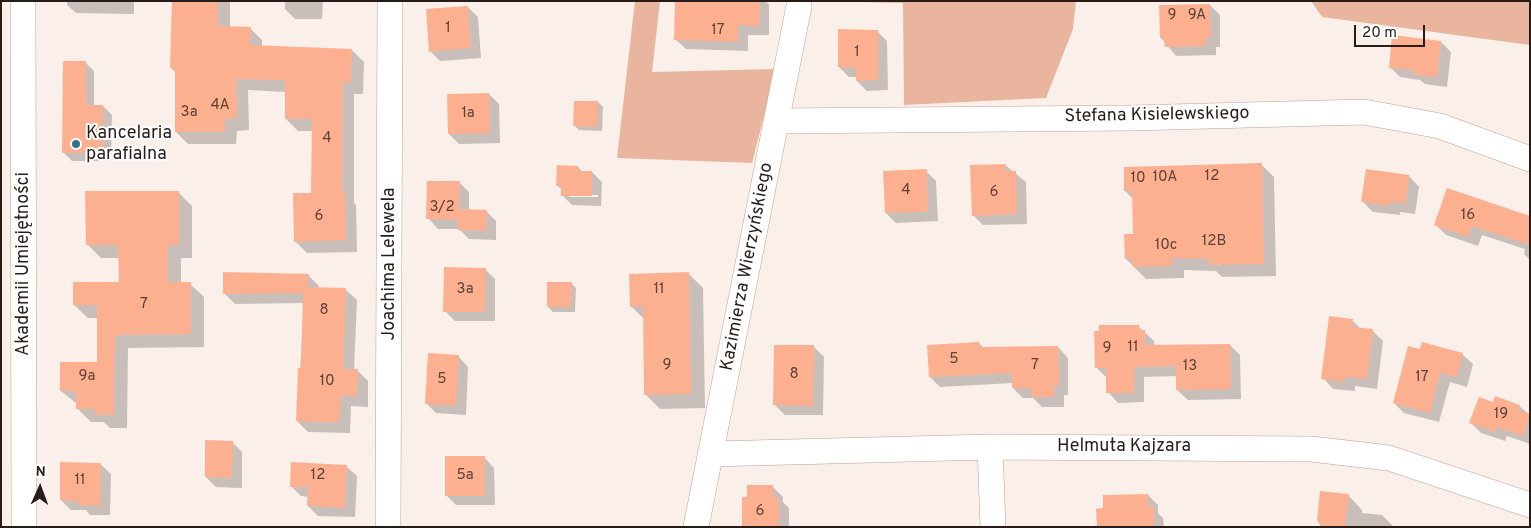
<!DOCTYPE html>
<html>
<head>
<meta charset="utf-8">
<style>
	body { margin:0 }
	#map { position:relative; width:1531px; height:528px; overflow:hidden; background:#fbefea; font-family:Overpass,sans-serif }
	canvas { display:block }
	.frame { position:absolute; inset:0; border:2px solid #271c18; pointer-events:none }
	.north { position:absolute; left:15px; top:463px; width:50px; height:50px; -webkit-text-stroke:4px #fff; paint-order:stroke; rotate:2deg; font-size:14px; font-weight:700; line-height:20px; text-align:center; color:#271c18 }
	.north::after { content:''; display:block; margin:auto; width:18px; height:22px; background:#271c18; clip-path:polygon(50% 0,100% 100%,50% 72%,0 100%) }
	.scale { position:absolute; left:1354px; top:25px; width:71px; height:22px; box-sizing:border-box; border:2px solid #271c18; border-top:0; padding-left:6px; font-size:15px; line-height:18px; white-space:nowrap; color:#271c18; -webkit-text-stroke:4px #fff; paint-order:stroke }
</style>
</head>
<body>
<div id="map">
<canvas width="1531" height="528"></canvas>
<div class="frame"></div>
<div class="north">N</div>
<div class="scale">20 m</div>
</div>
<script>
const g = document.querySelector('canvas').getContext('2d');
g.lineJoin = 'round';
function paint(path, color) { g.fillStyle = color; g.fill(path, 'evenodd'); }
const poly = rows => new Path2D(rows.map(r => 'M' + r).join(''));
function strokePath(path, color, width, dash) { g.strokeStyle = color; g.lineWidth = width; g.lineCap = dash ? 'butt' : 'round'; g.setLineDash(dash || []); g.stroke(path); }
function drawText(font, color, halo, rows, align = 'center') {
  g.font = font + ' Overpass,sans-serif'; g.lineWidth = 4; g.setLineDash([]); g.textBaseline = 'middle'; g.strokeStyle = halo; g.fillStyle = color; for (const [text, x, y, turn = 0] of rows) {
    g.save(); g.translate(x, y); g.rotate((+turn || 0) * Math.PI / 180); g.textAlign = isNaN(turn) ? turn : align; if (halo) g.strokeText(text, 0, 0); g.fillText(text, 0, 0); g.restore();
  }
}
paint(poly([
	[635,1,660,1,652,72,776,69,752,163,617,158],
	[809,1,1076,1,1073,29,1046,98,904,105,903,3],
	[1311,1,1530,1,1530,45,1322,17]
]), '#eab59e');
paint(poly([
	[67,1,134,1,134,14,76,13,67,5],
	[174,1,230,1,230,27,250,28,262,40,262,47,352,50,364,62,363,94,354,94,354,203,356,205,357,252,307,253,295,241,312,194,313,131,298,131,286,119,286,92,248,90,249,130,237,131,236,144,188,144,176,132,176,73,171,68],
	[285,1,323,1,322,19,295,19,285,9],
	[677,1,766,1,769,5,769,35,748,35,748,51,686,49,675,39],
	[1210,5,1220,15,1220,47,1216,47,1216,55,1176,56,1161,38],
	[468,7,478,17,481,58,440,61,430,51],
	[877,31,887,41,888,90,867,91,857,81,857,77,849,77,839,67],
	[1441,42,1451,52,1447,87,1425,84,1420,80,1400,77,1390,67],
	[85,62,94,71,94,106,103,106,112,115,111,161,72,161,63,152],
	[489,94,499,104,500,143,459,144,449,134],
	[598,102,603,107,602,131,579,130,574,125],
	[1005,165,1026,182,1027,224,983,225,973,215],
	[1262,165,1274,177,1276,276,1222,277,1216,271,1184,270,1184,278,1146,279,1126,259,1134,235,1133,199,1125,191],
	[578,167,583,172,592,172,602,182,601,206,572,205,562,195,562,190,557,185],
	[567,195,598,195,598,197,570,197],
	[926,171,936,181,938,221,896,223,886,213],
	[1409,176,1419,187,1415,214,1400,212,1400,215,1373,212,1363,202],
	[459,182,469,192,469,210,486,211,496,221,496,240,469,239,459,229,438,229,428,218],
	[178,192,192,206,192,258,181,258,181,284,190,284,204,297,204,347,128,348,127,428,110,428,104,422,91,422,77,408,77,404,61,391,98,363,98,318,88,318,74,305,120,283,120,258,101,258,87,244],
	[1530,217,1530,260,1524,254,1525,249,1482,235,1478,246,1446,235,1436,225],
	[485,269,495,279,495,321,455,321,445,311],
	[689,274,703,288,705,408,660,409,646,395,644,319,631,306],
	[308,275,319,286,319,289,346,290,357,300,354,370,357,370,368,381,368,407,351,406,350,433,308,432,297,421,304,303,235,304,224,293],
	[571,283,576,288,575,312,553,312,548,307],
	[1352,320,1361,329,1373,331,1383,341,1377,389,1355,386,1355,391,1333,389,1323,378],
	[1138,326,1154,341,1155,347,1230,345,1240,355,1241,399,1188,400,1177,390,1177,376,1144,377,1144,402,1118,403,1108,392,1106,377,1096,367],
	[979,343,984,348,1058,347,1068,358,1068,395,1064,395,1064,407,1042,407,1033,398,1023,398,1013,388,1013,383,940,387,930,377],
	[814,347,824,357,823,415,785,415,775,405],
	[1421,351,1462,354,1473,364,1467,387,1450,382,1439,422,1404,413,1394,403],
	[458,356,468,367,466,415,436,413,426,403],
	[1493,403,1519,406,1530,415,1530,444,1507,436,1505,441,1481,433,1471,423],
	[232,442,242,452,242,488,216,487,206,477],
	[484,457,494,468,495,505,456,505,446,495],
	[100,464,111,474,110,515,90,515,86,510,71,510,61,500],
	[346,466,357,476,355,517,318,516,308,506,309,497,301,496,291,486],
	[773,487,783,497,783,502,789,508,789,527,743,527,749,498],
	[1148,495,1158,505,1158,513,1163,518,1164,527,1098,527],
	[1348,495,1362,510,1362,513,1382,515,1394,527,1321,527,1318,521]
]), '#0003');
paint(poly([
	[172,1,218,1,218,26,251,27,250,45,352,49,351,83,343,82,342,192,345,192,346,240,294,242,293,193,311,193,312,119,285,119,285,80,236,79,237,118,225,119,225,132,175,132,175,69,170,68],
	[675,1,760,1,759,26,738,25,738,42,674,40],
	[1210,4,1211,37,1206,38,1206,46,1165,47,1164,38,1160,38,1159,5],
	[468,6,471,48,429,52,426,9],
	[838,29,878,30,878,80,856,81,856,68,838,67],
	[1392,35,1441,41,1437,77,1414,75,1414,70,1389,68],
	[63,61,86,61,86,105,103,105,103,153,62,153],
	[489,93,490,133,448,134,447,94],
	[574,101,598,101,597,127,573,126],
	[1262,163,1264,264,1209,265,1209,259,1172,258,1172,266,1133,267,1132,259,1125,259,1124,234,1133,234,1132,191,1124,191,1124,167],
	[1006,164,1006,171,1016,171,1017,214,972,216,970,165],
	[557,165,578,166,578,171,592,171,592,196,561,196,561,186,556,186],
	[927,169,928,212,885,213,883,171],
	[1366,169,1409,175,1406,204,1391,202,1390,206,1361,202],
	[427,181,460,181,459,209,487,210,486,231,458,230,458,220,426,219],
	[1447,188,1530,216,1530,245,1472,226,1468,237,1434,225],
	[85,191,179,191,179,245,168,245,168,282,191,282,191,334,115,335,114,415,95,415,96,409,76,409,76,391,60,391,60,362,97,362,97,305,73,305,73,282,119,282,118,245,86,245],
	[444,267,486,268,485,312,443,312],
	[223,272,309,274,308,287,346,288,343,369,358,369,357,396,341,396,339,423,296,421,298,368,301,368,303,293,223,294],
	[689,272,691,394,644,395,643,306,630,307,629,274],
	[547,282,572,282,571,307,547,307],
	[1329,316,1353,319,1352,327,1373,329,1367,379,1345,377,1345,382,1321,379],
	[1099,325,1139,325,1139,330,1145,330,1145,345,1230,344,1231,389,1176,390,1176,366,1134,367,1134,393,1106,393,1106,368,1095,368,1094,331,1099,331],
	[979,342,980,347,1058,346,1059,385,1054,386,1054,397,1031,397,1031,388,1012,388,1012,373,929,377,927,345],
	[1422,342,1463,353,1457,377,1440,373,1430,413,1393,403,1408,346,1420,349],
	[774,345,814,345,813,406,773,405],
	[428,353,459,355,456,406,425,404],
	[1495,396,1520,405,1518,410,1530,414,1523,436,1497,427,1495,432,1469,423,1479,397,1493,402],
	[205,440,233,441,232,478,205,477],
	[445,456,485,456,485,496,445,496],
	[60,462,101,463,100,506,79,505,77,501,60,500],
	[291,462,347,465,345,508,307,506,308,487,290,487],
	[747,485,773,485,773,497,779,497,779,527,742,527,742,497,747,497],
	[1320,491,1349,494,1345,527,1320,527,1320,521,1317,521],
	[1148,494,1148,507,1154,507,1154,527,1097,527,1096,509,1103,508,1103,495]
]), '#fdb090');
const minor = poly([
	[23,1,24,527],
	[777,121,1131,118,1364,112,1440,126,1530,159],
	[990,447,993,527],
	[710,454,990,447,1311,449,1389,458,1530,505],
	[388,527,390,1],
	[696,527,799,6]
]);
strokePath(minor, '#bca094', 26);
strokePath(minor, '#fff', 25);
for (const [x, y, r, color] of [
	[76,144,5,"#2f7682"]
]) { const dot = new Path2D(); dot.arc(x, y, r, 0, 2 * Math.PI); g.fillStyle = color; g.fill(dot); strokePath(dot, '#fff', 2); }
drawText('15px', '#5c4136', null, [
	["9",1172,16],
	["9A",1197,16],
	["1",448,29],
	["17",718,31],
	["1",857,53],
	["4A",220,106],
	["3a",189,113],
	["1a",468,114],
	["4",327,139],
	["12",1212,177],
	["10A",1165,178],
	["10",1138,179],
	["4",906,191],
	["6",994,193],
	["3/2",442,208],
	["16",1468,216],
	["6",319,217],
	["12B",1214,242],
	["10c",1166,246],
	["3a",465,290],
	["11",659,290],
	["7",144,305],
	["8",324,311],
	["11",1133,348],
	["9",1107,349],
	["5",954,360],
	["9",667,366],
	["7",1035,366],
	["13",1190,367],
	["8",794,375],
	["9a",87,377],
	["17",1422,378],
	["5",442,380],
	["10",327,382],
	["19",1501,415],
	["12",318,476],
	["5a",465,476],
	["11",80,481],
	["6",760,512]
]);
drawText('18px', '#271c18', '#fff', [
	["Stefana Kisielewskiego",1157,116,-1],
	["Akademii Umiejętności",24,264,-90],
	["Joachima Lelewela",390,264,-90],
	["Kazimierza Wierzyńskiego",748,267,-79],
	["Helmuta Kajzara",1124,447]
]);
drawText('18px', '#271c18', '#fff', [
	["Kancelaria",86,134],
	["parafialna",86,155]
], 'left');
</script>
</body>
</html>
